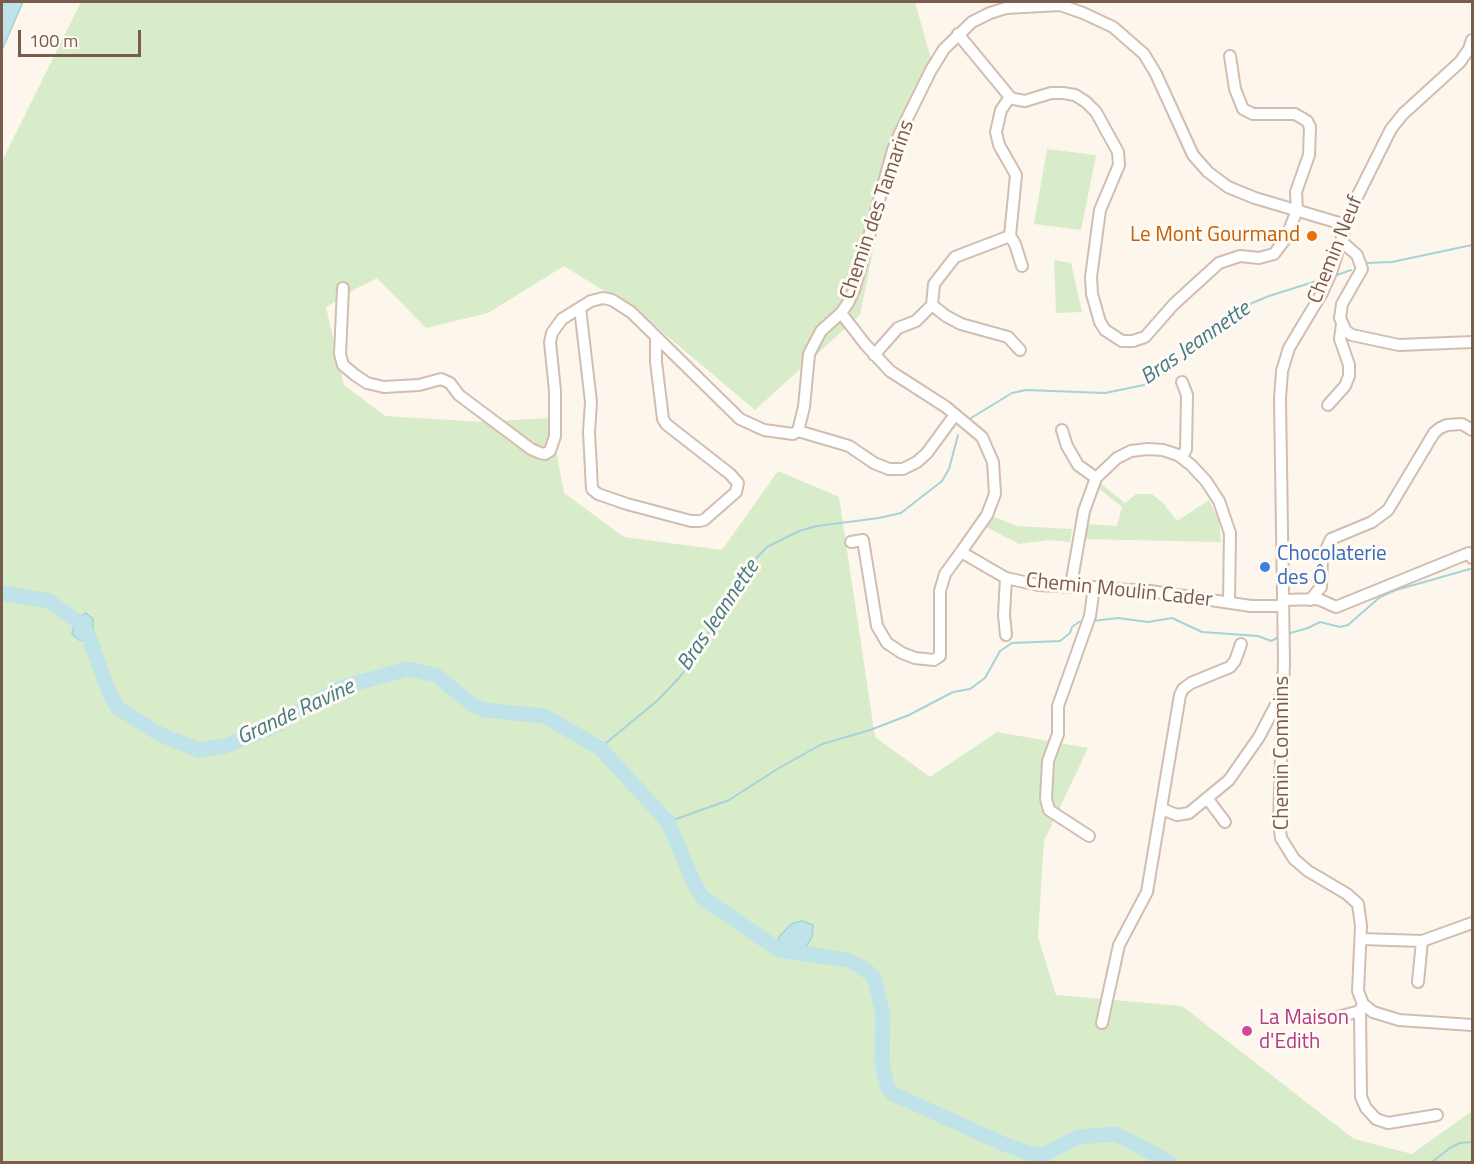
<!DOCTYPE html>
<html>
<head>
<meta charset="utf-8">
<style>
	body { margin:0 }
	#map { position:relative; width:1474px; height:1164px; overflow:hidden; background:#fdf6ec; font-family:"Titillium Web",sans-serif }
	canvas { display:block }
	.frame { position:absolute; inset:0; border:3px solid #7a5c4d; pointer-events:none }
	.scale { position:absolute; left:18px; top:30px; width:123px; height:27px; box-sizing:border-box; border:3px solid #7a5c4d; border-top:0; padding-left:8px; font-size:18px; line-height:21px; white-space:nowrap; color:#7a5c4d; -webkit-text-stroke:4px #fffaf3; paint-order:stroke }
</style>
</head>
<body>
<div id="map">
<canvas width="1474" height="1164"></canvas>
<div class="frame"></div>
<div class="scale">100 m</div>
</div>
<script>
const g = document.querySelector('canvas').getContext('2d');
g.lineJoin = 'round';
function paint(path, color) { g.fillStyle = color; g.fill(path, 'evenodd'); }
const poly = rows => new Path2D(rows.map(r => 'M' + r).join(''));
function strokePath(path, color, width, dash) { g.strokeStyle = color; g.lineWidth = width; g.lineCap = dash ? 'butt' : 'round'; g.setLineDash(dash || []); g.stroke(path); }
function drawText(font, color, halo, rows, align = 'center') {
  g.font = font + ' "Titillium Web",sans-serif'; g.lineWidth = 6; g.setLineDash([]); g.textBaseline = 'middle'; g.strokeStyle = halo; g.fillStyle = color; for (const [text, x, y, turn = 0] of rows) {
    g.save(); g.translate(x, y); g.rotate((+turn || 0) * Math.PI / 180); g.textAlign = isNaN(turn) ? turn : align; if (halo) g.strokeText(text, 0, 0); g.fillText(text, 0, 0); g.restore();
  }
}
paint(poly([
	[81,2,915,2,933,66,883,202,860,315,755,410,641,314,564,266,488,313,426,328,377,278,359,287,326,307,344,385,385,416,481,422,550,418,564,493,624,537,722,550,778,471,839,497,875,737,930,777,997,732,1088,748,1044,841,1038,937,1056,995,1182,1006,1354,1139,1412,1154,1472,1111,1472,1162,2,1162,2,161],
	[1047,149,1096,155,1081,230,1034,224],
	[1054,260,1071,263,1082,312,1056,313],
	[1099,482,1125,503,1136,494,1152,494,1163,503,1177,521,1209,500,1219,521,1221,542,1082,539,1085,524,1117,526,1122,507,1097,487],
	[992,516,1016,526,1072,529,1070,542,1049,540,1019,544,986,527]
]), '#d8ecc9');
const water = poly([
	[2,2,23,2,2,50,2,2],
	[86,613,93,619,93,630,88,640,79,640,72,634,75,621,86,613],
	[802,921,813,925,812,937,805,948,787,955,775,953,775,945,780,936,791,924,802,921]
]);
paint(water, '#bfe3e8');
strokePath(water, '#a5d3da', 1.5);
strokePath(poly([
	[1366,263,1392,262,1472,245],
	[1334,276,1351,270],
	[971,418,1012,393,1026,390,1105,393,1144,385,1161,375,1252,303,1269,296,1323,279],
	[1093,621,1118,618,1148,622,1172,618,1202,632,1258,636,1271,641,1279,637],
	[1287,634,1308,628,1320,622,1340,627,1348,625,1380,597,1396,590,1470,569],
	[600,748,658,700,679,678,694,658,744,571,767,547,799,531,817,526,879,518,901,513,942,481,949,469,958,435],
	[668,822,729,800,779,768,822,744,870,730,909,715,953,692,970,689,985,678,1000,651,1012,643,1060,641,1070,633,1072,627,1079,622,1084,622],
	[1432,1162,1450,1148,1460,1143,1472,1142]
]), '#a5d3da', 2);
strokePath(poly([
	[2,593,49,601,80,623,89,637,110,695,118,708,161,735,199,750,225,746,270,728,342,687,408,669,436,675,474,706,485,710,544,716,600,748,668,822,694,883,703,898,779,950,848,960,863,968,874,977,883,1014,882,1062,887,1086,893,1094,1006,1145,1032,1154,1045,1154,1078,1137,1114,1134,1128,1140,1169,1162]
]), '#bfe3e8', 15);
const minor = poly([
	[958,34,1010,97,1014,99,1025,101,1051,93,1063,93,1075,95,1086,102,1096,112,1118,152,1119,165,1100,210,1091,277,1092,294,1100,322,1105,330,1122,341,1133,341,1145,337,1174,304,1219,263,1240,256,1259,258,1274,254,1286,238,1297,210,1296,192,1309,155,1310,127,1307,121,1295,114,1253,114,1243,109,1235,89,1230,56],
	[1472,40,1469,49,1460,62,1403,114,1391,129,1357,197,1346,225,1331,273,1322,293,1289,348,1282,371,1280,399,1284,661,1279,823,1281,838,1294,859,1308,871,1347,894,1358,904,1361,926,1358,991,1363,1004,1373,1012,1399,1020,1472,1025],
	[1010,97,1001,110,996,132,999,145,1016,175,1010,236,1015,244,1022,266],
	[1341,241,1357,255,1362,269,1342,304,1340,318,1346,331,1352,335,1399,345,1472,342],
	[343,288,340,354,343,365,355,375,367,383,384,387,419,385,441,379,450,383,459,395,531,449,540,453,545,454,550,451,555,436,555,391,550,342,552,333,562,319,591,301,603,298,612,300,631,312,740,419,764,430,793,434,798,431],
	[932,305,946,316,961,324,1008,337,1020,350],
	[580,308,591,402,589,432,592,489,598,494,627,504,691,521,699,521,704,520,736,492,738,483,730,474,666,424,663,419,656,362,656,337],
	[841,313,865,344,890,371,946,407,982,437,993,462,995,494,987,515,961,552,1006,578,1038,585,1150,591,1251,606,1283,606],
	[874,355,898,328,916,321,932,305,934,284,955,257,1010,236],
	[1182,382,1187,395,1186,449,1182,458],
	[1328,405,1345,386,1349,376,1349,365,1340,339,1342,324],
	[1062,430,1067,446,1078,465,1096,478],
	[798,431,804,407,809,354,821,331,841,313,848,303,854,290,893,150,900,133,931,70,944,49,972,22,990,13,1006,8,1060,5,1083,13,1113,27,1144,54,1156,74,1193,155,1208,172,1228,187,1255,198,1346,225],
	[798,431,849,446,874,463,889,469,903,469,917,462,927,453,954,416],
	[851,542,863,540,877,626,887,643,902,653,915,658,934,660,940,656,940,591,945,574,961,552],
	[1071,585,1084,511,1096,478,1117,458,1131,451,1148,449,1163,450,1178,455,1191,465,1206,481,1219,501,1230,533,1229,603],
	[1283,600,1318,599,1336,607,1469,553,1472,558],
	[1310,600,1321,587,1322,558,1331,539,1372,522,1388,510,1434,433,1440,428,1447,425,1462,424,1472,430],
	[1006,635,1004,615,1006,578],
	[1207,798,1225,822],
	[1162,809,1177,815,1189,813,1229,780,1259,737,1281,695],
	[1089,836,1049,810,1046,799,1048,761,1058,734,1058,706,1090,616,1094,587],
	[1361,939,1422,941,1472,923],
	[1418,982,1422,941],
	[1363,1004,1360,1011,1361,1097,1366,1108,1376,1119,1388,1123,1437,1115],
	[1310,1019,1334,1018,1360,1011],
	[1102,1023,1119,945,1147,892,1180,695,1183,689,1191,683,1230,667,1235,661,1241,644]
]);
strokePath(minor, '#d1beb0', 14);
strokePath(minor, '#fff', 10);
for (const [x, y, r, color] of [
	[1312,236,6,"#e8710a"],
	[1265,567,6,"#3f7fe0"],
	[1247,1031,6,"#d1479c"]
]) { const dot = new Path2D(); dot.arc(x, y, r, 0, 2 * Math.PI); g.fillStyle = color; g.fill(dot); strokePath(dot, '#fffaf3', 2); }
drawText('21px', '#7a5c4d', '#fffaf3', [
	["Chemin des Tamarins",878,210,-71],
	["Chemin Neuf",1336,250,-68],
	["Chemin Moulin Cader",1119,591,6],
	["Chemin Commins",1283,753,-90]
]);
drawText('21px', '#c56008', '#fffaf3', [
	["Le Mont Gourmand",1300,236]
], 'right');
drawText('21px', '#366cbe', '#fffaf3', [
	["Chocolaterie",1277,555],
	["des Ô",1277,579]
], 'left');
drawText('21px', '#b23c85', '#fffaf3', [
	["La Maison",1259,1019],
	["d'Edith",1259,1043]
], 'left');
drawText('italic 22px', '#437c86', '#fffaf3', [
	["Bras Jeannette",1196,344,-35],
	["Bras Jeannette",719,616,-56],
	["Grande Ravine",296,713,-25]
]);
</script>
</body>
</html>
